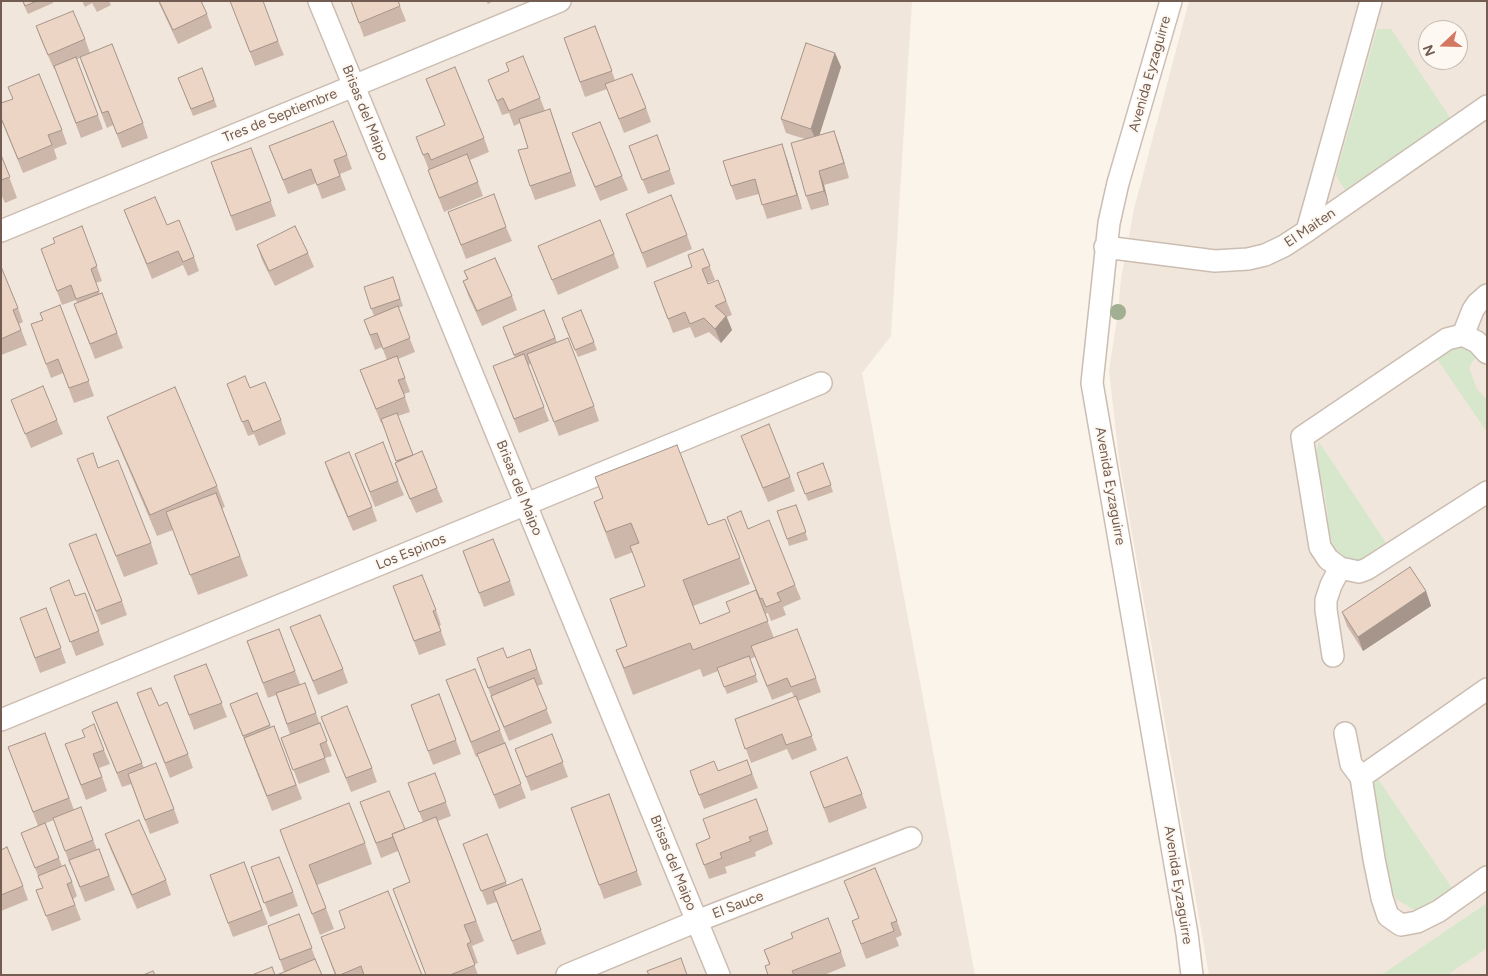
<!DOCTYPE html>
<html>
<head>
<meta charset="utf-8">
<style>
	body { margin:0 }
	#map { position:relative; width:1488px; height:976px; overflow:hidden; background:#faf4eb; font-family:Figtree,sans-serif }
	canvas { display:block }
	.frame { position:absolute; inset:0; border:2px solid #735c51; pointer-events:none }
	.north { position:absolute; left:1418px; top:20px; width:50px; height:50px; box-sizing:border-box; background:#fdf8f2; border:1px solid #c6bab2; border-radius:50%; rotate:249deg; font-size:14px; font-weight:700; line-height:20px; text-align:center; color:#735c51 }
	.north::after { content:''; display:block; margin:auto; width:18px; height:22px; background:#d47760; clip-path:polygon(50% 0,100% 100%,50% 72%,0 100%) }
</style>
</head>
<body>
<div id="map">
<canvas width="1488" height="976"></canvas>
<div class="frame"></div>
<div class="north">N</div>
</div>
<script>
const g = document.querySelector('canvas').getContext('2d');
g.lineJoin = 'round';
function paint(path, color) { g.fillStyle = color; g.fill(path, 'evenodd'); }
const poly = rows => new Path2D(rows.map(r => 'M' + r).join(''));
function strokePath(path, color, width, dash) { g.strokeStyle = color; g.lineWidth = width; g.lineCap = dash ? 'butt' : 'round'; g.setLineDash(dash || []); g.stroke(path); }
function drawText(font, color, halo, rows, align = 'center') {
  g.font = font + ' Figtree,sans-serif'; g.lineWidth = 4; g.setLineDash([]); g.textBaseline = 'middle'; g.strokeStyle = halo; g.fillStyle = color; for (const [text, x, y, turn = 0] of rows) {
    g.save(); g.translate(x, y); g.rotate((+turn || 0) * Math.PI / 180); g.textAlign = isNaN(turn) ? turn : align; if (halo) g.strokeText(text, 0, 0); g.fillText(text, 0, 0); g.restore();
  }
}
paint(poly([
	[1,1,912,1,891,336,862,373,975,975,1,975],
	[1189,1,1487,1,1487,975,1209,975,1119,459,1109,371,1118,312,1121,279,1134,209],
	[1428,30,1458,30,1458,60,1428,60]
]), '#f1e6db');
paint(poly([
	[1377,29,1391,29,1451,119,1345,190,1336,175],
	[1462,345,1469,348,1476,356,1469,368,1477,389,1487,400,1487,432,1437,359,1442,350],
	[1319,442,1388,546,1368,558,1355,562,1350,561,1333,547,1326,520,1328,516,1325,495,1315,457],
	[1378,779,1454,891,1416,911,1396,899,1392,891,1390,883,1381,871,1372,785],
	[1487,903,1487,948,1447,975,1381,975]
]), '#d7e7cb');
const street = poly([
	[319,1,719,975],
	[1171,1,1118,183,1109,223,1092,383,1187,934,1192,975],
	[1,231,560,1],
	[1307,231,1371,1],
	[1105,247,1215,261,1248,259,1265,255,1284,246,1307,231,1487,106],
	[1463,335,1473,310,1477,304,1487,295],
	[1487,353,1477,342,1463,335,1447,339,1302,437,1320,547,1328,559,1340,568,1359,572,1367,569,1487,492],
	[1333,656,1326,610,1326,600,1331,585,1340,568],
	[1,720,821,383],
	[1345,733,1351,764,1361,777,1374,859,1382,898,1388,916,1401,925,1417,922,1439,911,1487,877],
	[1361,777,1487,689],
	[567,975,697,921,911,838]
]);
strokePath(street, '#ccbdb2', 24);
strokePath(street, '#fff', 21);
g.fillStyle = '#a1af93';
for (const [x, y] of [
	[1118,312]
]) { g.beginPath(); g.arc(x, y, 8, 0, 2 * Math.PI); g.fill(); }
paint(poly([
	[22,1,53,1,53,3,28,14],
	[82,1,109,1,111,5,97,12,92,3,85,7],
	[158,1,201,1,207,14,212,28,178,44],
	[230,1,278,41,284,55,255,66],
	[351,1,398,1,406,21,364,37],
	[486,1,493,1,488,4],
	[36,26,85,39,90,53,143,123,148,138,122,148,113,125,107,128,80,58,77,59,103,129,81,138,55,69,54,69,41,40],
	[595,26,615,80,646,108,651,122,624,133,607,89,585,97,564,38],
	[835,53,841,67,819,135,839,145,849,178,824,185,829,205,811,210,806,196,805,139,786,133,781,119],
	[202,68,217,107,193,116,178,78],
	[426,79,484,138,489,152,470,160,483,196,444,212,428,170,434,168,429,170,416,137,445,126],
	[488,80,540,98,545,111,550,109,576,186,535,200,530,186,528,148,520,123,514,126,509,113,502,115],
	[13,99,62,130,67,144,54,149,57,159,23,173,1,119,1,103],
	[572,133,622,176,628,190,600,201],
	[657,135,675,184,648,194,629,146],
	[269,146,347,155,352,169,340,174,346,190,322,199,316,183,288,194],
	[251,148,276,216,236,231,211,162],
	[1,155,17,198,5,203,1,194],
	[787,159,802,209,767,219,759,194,736,200,731,186],
	[124,210,167,225,194,257,199,271,188,276,183,265,152,279],
	[448,212,506,227,512,241,466,259],
	[626,214,687,235,692,249,647,268],
	[82,226,102,281,96,283,100,294,102,293,123,348,95,359,74,304,77,303,76,300,62,305,41,249,55,244],
	[257,245,308,253,314,267,275,286,262,260],
	[538,246,614,254,619,268,558,295],
	[703,249,715,280,707,283,708,284,718,280,732,315,727,317,732,330,721,343,709,332,695,338,690,327,673,333,654,282,692,267],
	[1,270,18,308,23,322,19,324,27,345,1,355],
	[464,271,512,296,517,310,482,326,468,295,463,281,467,279],
	[393,277,403,306,398,308,415,352,398,359,410,392,404,394,410,412,398,416,413,455,437,488,443,502,416,513,400,477,395,463,397,462,382,423,381,423,360,370,387,360,382,347,375,350,364,320,374,316,364,287],
	[60,305,94,396,74,403,63,373,51,378,31,324,43,320],
	[544,310,557,342,594,406,599,421,559,436,531,364,528,365,549,421,519,433,493,366,515,358,503,327],
	[581,310,597,350,578,357,564,325],
	[227,384,250,388,281,420,286,434,259,446,254,434,248,436],
	[11,400,57,420,63,434,31,448],
	[107,417,217,486,225,507,222,508,248,576,198,595,173,530,157,536,115,437],
	[741,436,790,477,795,491,768,502],
	[355,454,398,481,404,495,375,507],
	[77,459,98,468,151,543,158,564,124,577],
	[325,462,372,507,377,521,353,531,330,477],
	[823,463,833,492,808,501,797,473],
	[595,477,708,525,740,558,750,584,693,606,700,624,730,612,756,591,727,517,748,529,795,585,801,599,783,607,786,615,771,621,768,613,765,614,757,594,774,638,816,678,821,692,798,701,817,750,792,760,787,749,751,763,735,719,794,697,792,692,772,700,755,657,750,659,758,682,727,694,718,671,703,677,700,669,633,695,616,650,627,646,610,599,645,586,633,552,615,559,594,502,603,498],
	[796,505,808,540,789,546,787,539],
	[69,544,122,601,127,615,101,625],
	[463,551,510,581,515,595,484,607],
	[393,586,436,610,441,625,439,626,446,645,419,655],
	[50,588,75,596,85,593,104,645,76,656],
	[1426,591,1431,606,1363,651,1347,626,1342,612],
	[46,608,66,663,40,673,20,618],
	[290,627,343,669,348,683,318,695],
	[279,629,300,684,316,713,332,756,325,758,330,772,299,784,281,738,290,734,276,695,268,698,247,641],
	[530,649,543,684,537,686,552,723,509,741,496,710,477,658,507,658],
	[206,664,227,717,194,730,174,676],
	[446,680,500,730,526,798,499,809,478,756,476,757],
	[137,693,159,706,188,754,193,768,170,778],
	[257,693,271,727,274,726,302,799,272,811,230,704],
	[439,694,461,754,433,765,411,705],
	[117,702,144,768,174,809,179,823,150,834,131,784,122,787,92,712],
	[321,717,372,768,377,782,351,792],
	[45,733,74,810,81,807,97,850,99,849,115,890,85,902,71,865,70,865,54,820,38,826,8,747],
	[552,734,568,777,531,791,515,749],
	[65,744,104,750,110,764,99,768,107,791,86,800],
	[747,760,758,788,704,809,690,771,718,771],
	[810,772,862,794,867,808,829,823],
	[435,773,451,816,438,821,484,941,472,946,478,963,474,964,478,975,426,975,393,889,410,882,398,851,381,858,360,802,405,829,423,822,408,783],
	[609,794,642,885,604,899,571,808],
	[756,799,773,844,755,852,756,856,725,867,727,873,709,879,696,844,710,838],
	[45,823,62,866,72,882,77,896,73,899,81,920,52,931,36,890,43,888,21,833],
	[280,830,365,843,372,864,317,885,334,929,320,935],
	[105,834,166,880,171,895,137,909,110,848],
	[487,834,507,885,522,879,546,944,517,955,497,902,487,905,463,844],
	[1,850,23,886,28,900,1,911],
	[244,862,268,924,233,937,210,875],
	[251,867,293,892,298,906,270,917],
	[844,881,897,921,902,935,896,938,899,946,866,959,852,921,859,919],
	[299,914,317,963,284,972,280,960],
	[321,937,422,975,335,975],
	[764,950,841,952,846,966,824,975,768,975,769,964]
]), '#ccb7aa');
paint(poly([
	[835,53,841,67,817,143,811,129],
	[550,109,555,123,576,186,571,172],
	[834,131,839,145,849,178,844,163],
	[782,144,787,159,802,209,797,195],
	[819,171,824,185,829,205,824,191],
	[726,316,732,330,721,343,715,329],
	[1426,591,1431,606,1363,651,1358,637]
]), '#a6958b');
const building = poly([
	[23,1,37,1,25,6,23,1],
	[159,1,201,1,207,14,173,30,159,1],
	[230,1,263,1,278,41,250,52,230,1],
	[351,1,398,1,400,6,359,23,351,1],
	[73,11,85,39,48,55,36,26,73,11],
	[595,26,612,71,580,82,564,38,595,26],
	[806,43,835,53,811,129,781,119,806,43],
	[112,44,143,123,117,134,108,111,102,113,80,57,112,44],
	[523,56,540,98,509,111,503,98,497,101,488,80,509,71,506,63,523,56],
	[76,57,98,115,76,123,54,66,76,57],
	[455,67,484,138,431,160,428,153,423,155,416,137,445,125,426,79,455,67],
	[202,68,214,100,191,109,178,78,202,68],
	[39,74,62,130,48,135,52,145,18,159,1,118,1,103,13,99,8,87,39,74],
	[632,74,646,108,619,119,605,84,632,74],
	[550,109,571,172,530,186,518,150,528,148,519,119,550,109],
	[333,121,347,155,334,160,340,176,317,185,311,169,283,180,269,146,333,121],
	[600,122,622,176,595,187,572,133,600,122],
	[834,131,844,163,819,171,824,191,806,196,791,143,834,131],
	[657,135,670,170,642,180,629,146,657,135],
	[782,144,797,195,762,205,755,179,731,186,723,161,782,144],
	[251,148,271,201,231,216,211,162,251,148],
	[467,154,478,182,439,198,428,170,467,154],
	[1,155,10,177,1,180,1,155],
	[494,194,506,227,461,245,448,212,494,194],
	[671,195,687,235,642,253,626,214,671,195],
	[155,197,167,225,179,220,194,257,183,262,178,251,147,264,124,210,155,197],
	[600,220,614,254,552,280,538,246,600,220],
	[82,226,97,266,91,269,99,291,76,299,71,285,57,291,41,249,55,243,53,238,82,226],
	[295,226,308,253,269,271,257,245,295,226],
	[703,249,710,266,702,269,708,284,718,280,726,301,715,306,726,316,715,329,704,318,690,324,685,312,668,319,654,282,692,267,688,255,703,249],
	[495,258,512,296,477,311,463,281,468,279,464,271,495,258],
	[2,269,18,308,13,310,21,330,1,339,1,270,2,269],
	[393,277,400,299,371,309,364,287,393,277],
	[102,293,117,333,90,344,74,304,102,293],
	[60,305,89,381,69,388,58,359,46,364,31,324,43,320,40,313,60,305],
	[398,306,410,338,383,349,377,333,370,335,364,320,398,306],
	[544,310,555,338,514,355,503,327,544,310],
	[581,310,594,342,575,350,562,318,581,310],
	[568,338,594,406,554,422,527,354,568,338],
	[524,354,544,407,514,419,493,366,524,354],
	[397,356,405,378,398,380,405,397,376,409,360,370,397,356],
	[245,376,250,388,265,382,281,420,253,432,248,420,242,422,227,384,245,376],
	[43,386,57,420,25,434,11,400,43,386],
	[175,387,217,486,150,515,107,417,175,387],
	[397,413,413,455,396,461,381,419,397,413],
	[769,424,790,477,763,488,741,436,769,424],
	[383,442,398,481,370,492,355,454,383,442],
	[677,445,708,525,725,519,740,558,683,580,700,624,730,612,726,602,756,590,768,621,693,650,690,643,624,668,616,650,627,646,610,599,645,586,630,546,639,543,631,523,606,532,594,502,603,498,595,477,677,445],
	[422,451,437,488,410,499,395,463,422,451],
	[349,452,372,507,348,517,325,462,349,452],
	[93,453,98,468,118,460,151,543,116,556,77,459,93,453],
	[823,463,831,485,805,494,797,473,823,463],
	[216,493,240,556,190,575,166,512,216,493],
	[796,505,806,532,787,539,777,511,796,505],
	[741,511,748,529,769,520,795,585,777,593,781,601,766,607,762,598,760,599,727,517,741,511],
	[96,534,122,601,96,611,69,544,96,534],
	[493,539,510,581,479,593,463,551,493,539],
	[1410,567,1426,591,1358,637,1342,612,1410,567],
	[422,575,436,610,433,611,441,631,414,641,393,586,422,575],
	[69,580,75,596,85,593,99,631,70,642,50,588,69,580],
	[46,608,61,648,35,658,20,618,46,608],
	[320,615,343,669,313,681,290,627,320,615],
	[279,629,295,671,263,683,247,641,279,629],
	[797,629,816,678,791,687,787,678,767,686,751,646,797,629],
	[503,648,507,658,530,649,537,669,488,688,477,658,503,648],
	[749,656,756,675,724,687,717,668,749,656],
	[206,664,222,703,189,715,174,676,206,664],
	[475,669,500,730,471,742,446,680,475,669],
	[534,678,547,709,504,727,491,696,534,678],
	[305,683,316,713,287,724,276,693,305,683],
	[151,688,159,706,167,702,188,754,165,763,137,693,151,688],
	[257,693,270,725,243,736,230,704,257,693],
	[439,694,456,740,428,751,411,705,439,694],
	[796,696,812,736,786,745,782,734,745,749,735,719,796,696],
	[117,702,142,763,117,773,92,712,117,702],
	[347,706,372,768,346,778,321,717,347,706],
	[320,723,327,741,320,744,325,758,293,770,281,738,320,723],
	[94,724,104,750,93,754,102,777,81,785,65,744,85,737,82,730,94,724],
	[274,726,296,785,267,796,244,738,274,726],
	[45,733,69,798,33,812,8,747,45,733],
	[552,734,563,762,526,777,515,749,552,734],
	[505,743,521,784,494,795,477,754,505,743],
	[847,757,862,794,824,808,810,772,847,757],
	[747,760,752,774,699,795,690,771,714,761,718,771,747,760],
	[156,763,174,809,145,820,128,774,156,763],
	[435,773,446,802,419,812,408,783,435,773],
	[389,791,405,829,392,834,393,837,376,843,360,802,389,791],
	[609,794,637,871,599,885,571,808,609,794],
	[756,799,768,830,749,837,751,841,720,853,722,858,704,865,696,844,710,838,703,819,756,799],
	[349,803,365,843,309,865,326,908,312,914,280,830,349,803],
	[81,807,93,840,65,851,53,818,81,807],
	[436,817,476,921,464,925,471,942,467,944,475,965,450,975,426,975,393,889,410,882,392,834,436,817],
	[139,820,166,880,132,895,105,834,139,820],
	[45,823,59,858,35,868,21,833,45,823],
	[487,834,506,882,481,891,463,844,487,834],
	[7,847,23,886,1,895,1,850,7,847],
	[99,849,109,876,80,887,69,860,99,849],
	[279,857,293,892,264,903,251,867,279,857],
	[244,862,262,910,228,923,210,875,244,862],
	[65,865,72,882,67,884,75,905,46,916,36,890,43,888,38,876,65,865],
	[875,868,897,921,891,923,894,931,861,944,852,921,859,918,844,881,875,868],
	[522,879,541,930,512,941,493,891,522,879],
	[388,891,422,975,364,975,361,966,340,975,336,975,321,937,345,928,339,911,388,891],
	[299,914,312,948,280,960,268,926,299,914],
	[828,918,841,952,792,971,794,975,768,975,765,966,770,964,764,950,793,938,791,933,828,918],
	[681,958,687,975,649,975,647,971,681,958],
	[315,959,322,975,277,975,315,959],
	[272,967,275,975,252,975,272,967],
	[153,971,155,975,143,975,153,971]
]);
paint(building, '#edd5c6');
strokePath(building, '#a6958b', 1);
drawText('14px', '#735c51', '#fdf8f2', [
	["Avenida Eyzaguirre",1150,74,-74],
	["Brisas del Maipo",365,113,68],
	["Tres de Septiembre",280,116,-22],
	["El Maiten",1310,228,-34],
	["Avenida Eyzaguirre",1110,486,80],
	["Brisas del Maipo",519,488,68],
	["Los Espinos",411,552,-22],
	["Brisas del Maipo",673,863,68],
	["Avenida Eyzaguirre",1178,885,81],
	["El Sauce",738,905,-21]
]);
</script>
</body>
</html>
